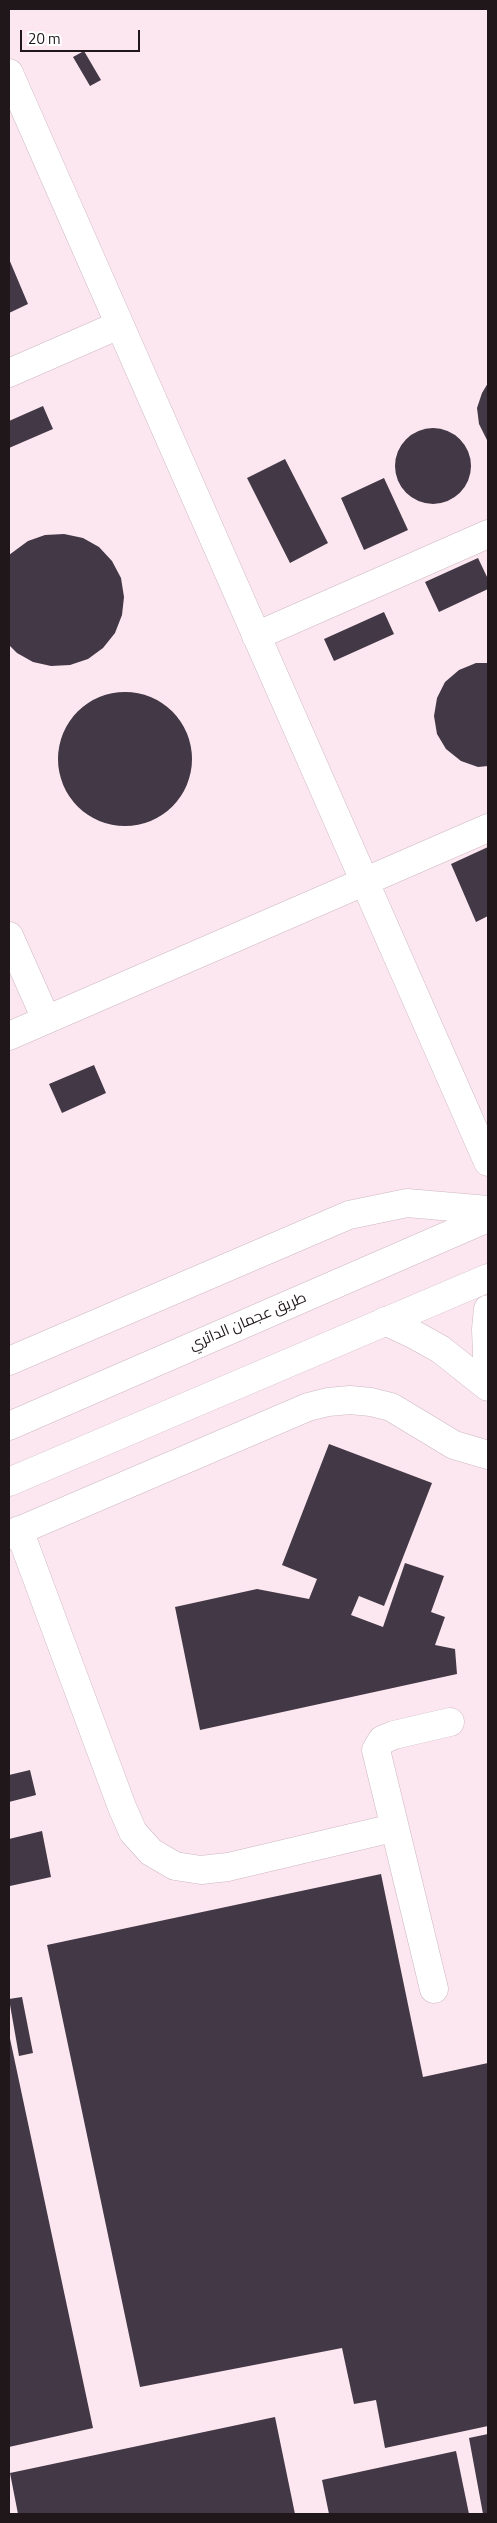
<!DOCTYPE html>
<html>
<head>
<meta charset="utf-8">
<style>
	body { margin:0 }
	#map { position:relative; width:497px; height:2523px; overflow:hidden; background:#fce6f0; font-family:"Titillium Web",sans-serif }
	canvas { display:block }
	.frame { position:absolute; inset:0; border:10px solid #1f171a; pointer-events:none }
	.scale { position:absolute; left:20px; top:30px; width:120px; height:22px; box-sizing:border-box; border:2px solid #1f171a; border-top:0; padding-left:6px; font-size:15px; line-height:18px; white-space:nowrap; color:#1f171a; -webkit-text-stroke:4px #fff; paint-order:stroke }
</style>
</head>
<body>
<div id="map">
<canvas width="497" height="2523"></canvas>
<div class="frame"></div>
<div class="scale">20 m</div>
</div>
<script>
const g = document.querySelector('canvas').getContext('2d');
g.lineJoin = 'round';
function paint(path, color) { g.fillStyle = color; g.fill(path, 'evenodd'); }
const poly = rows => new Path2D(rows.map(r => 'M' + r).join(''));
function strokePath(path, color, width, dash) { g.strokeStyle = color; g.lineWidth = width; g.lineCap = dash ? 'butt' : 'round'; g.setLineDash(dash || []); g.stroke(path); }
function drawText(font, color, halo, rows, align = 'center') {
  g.font = font + ' "Titillium Web",Cairo,sans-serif'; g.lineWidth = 5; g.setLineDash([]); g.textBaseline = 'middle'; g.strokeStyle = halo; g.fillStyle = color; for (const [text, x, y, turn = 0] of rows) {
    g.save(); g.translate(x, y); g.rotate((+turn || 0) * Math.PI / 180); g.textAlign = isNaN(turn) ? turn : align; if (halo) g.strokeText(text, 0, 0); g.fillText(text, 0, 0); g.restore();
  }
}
paint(poly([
	[84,51,101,80,90,86,73,57],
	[9,259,28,304,9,313],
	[488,383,488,442,479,424,477,408,482,393],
	[43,406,53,429,9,448,9,421],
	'395 466a38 38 0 1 1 76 0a38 38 0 1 1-76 0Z',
	[285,459,328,543,290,563,247,478],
	[384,478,408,530,364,550,341,498],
	[64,534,83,538,99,547,112,561,121,578,124,597,122,615,115,633,103,648,88,659,70,665,51,666,33,662,17,653,9,645,9,555,28,541,45,535],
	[478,558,488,579,488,589,439,612,425,582],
	[384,612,394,634,334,661,324,639],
	[476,663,488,663,488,766,478,767,461,761,446,749,437,734,434,716,437,698,445,682,459,670],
	'58 759a67 67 0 1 1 134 0a67 67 0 1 1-134 0Z',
	[488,847,488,916,476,922,451,864],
	[94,1065,106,1093,62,1113,49,1084],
	[329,1444,432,1483,384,1606,359,1596,351,1615,383,1627,405,1563,444,1576,431,1612,445,1617,435,1645,455,1649,457,1674,200,1730,175,1607,257,1589,309,1599,317,1579,282,1565],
	[30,1770,36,1795,9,1802,9,1775],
	[42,1831,51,1877,10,1886,9,1839],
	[381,1874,423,2077,488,2063,488,2426,385,2448,376,2400,354,2404,342,2348,140,2387,47,1945],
	[22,1997,33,2053,19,2056,9,1999],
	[9,2034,93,2428,9,2447],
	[275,2417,295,2514,18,2514,10,2473],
	[488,2434,488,2514,483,2514,469,2438],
	[456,2451,469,2514,329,2514,322,2480]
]), '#423846');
const minor = poly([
	[9,73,488,1162],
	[9,373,119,325],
	[256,636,488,534],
	[9,936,46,1019],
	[9,1036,488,828],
	[488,1309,486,1329,488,1380],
	[385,1321,413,1334,440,1349,488,1387],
	[9,1361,349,1215,407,1203,488,1210],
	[19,1530,122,1807,133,1832,151,1852,175,1866,201,1870,228,1867,393,1828],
	[9,1535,308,1407,328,1402,350,1400,371,1402,391,1407,454,1445,488,1455],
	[434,1989,376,1750,382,1740,394,1735,450,1722]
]);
const major = poly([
	[9,1426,488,1218],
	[9,1482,488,1278]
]);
strokePath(minor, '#cdb8c1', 29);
strokePath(major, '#cdb8c1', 29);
strokePath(minor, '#fff', 28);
strokePath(major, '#fff', 28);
drawText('15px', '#1f171a', '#fff', [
	["طريق عجمان الدائري",248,1322,-23]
]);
</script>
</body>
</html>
